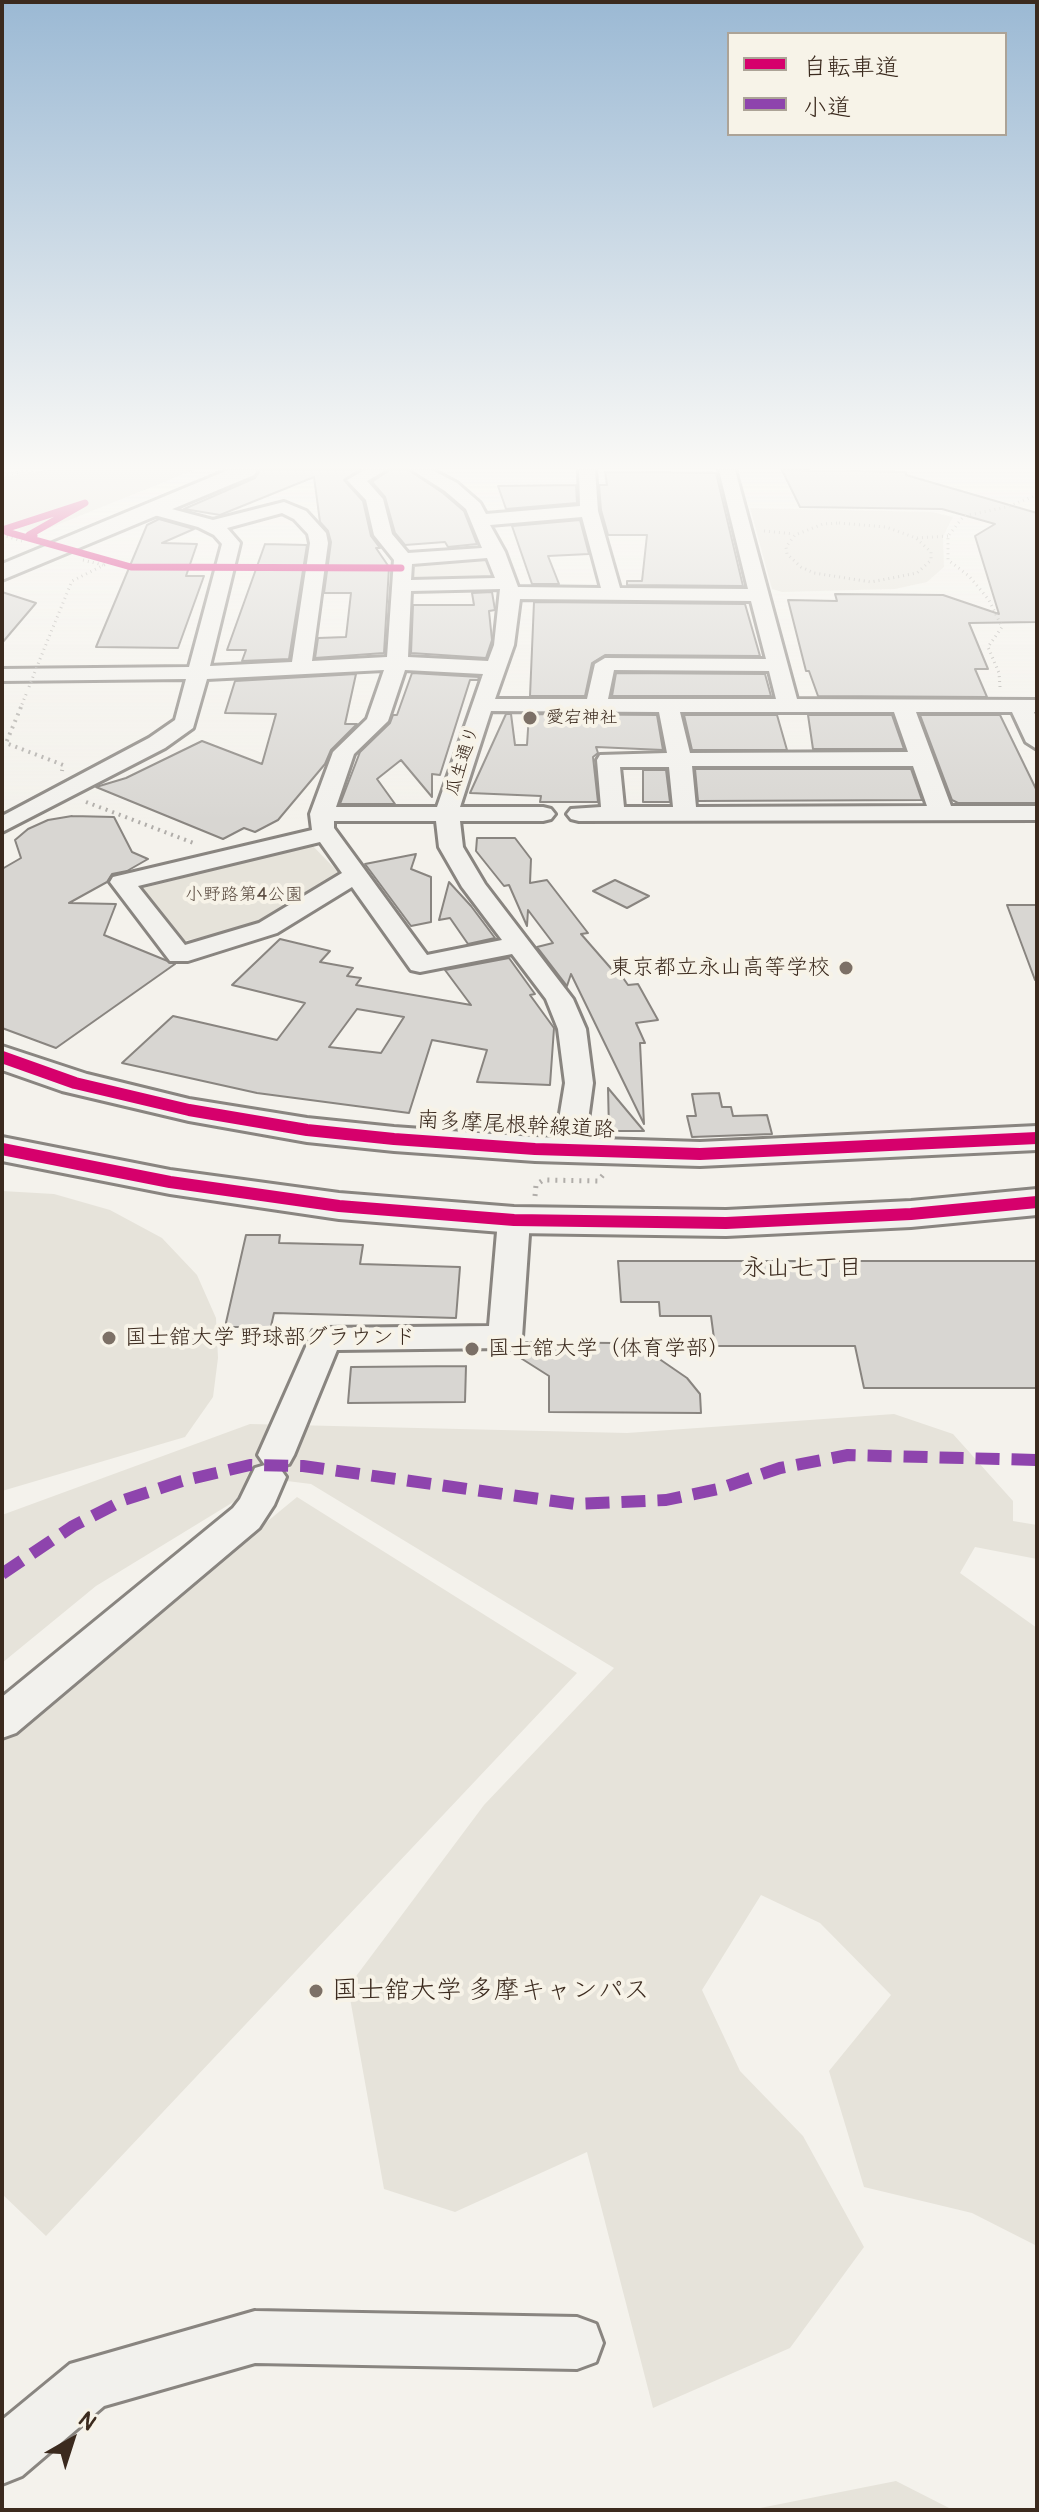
<!DOCTYPE html>
<html>
<head>
<meta charset="utf-8">
<style>
	body { margin:0 }
	#map { position:relative; width:1039px; height:2512px; overflow:hidden; background:#f4f2ec; font-family:Pangolin,"Klee One",sans-serif }
	canvas { display:block }
	.frame { position:absolute; inset:0; border:4px solid #3b2a1e; pointer-events:none }
	.legend { position:absolute; left:727px; top:32px; width:280px; height:104px; box-sizing:border-box; background:#f7f3e8; border:2px solid #aca397; margin:0; padding:10px 14px; list-style:none; font-size:24px; color:#3b2a1e }
	.legend li { display:flex; align-items:center; gap:16px; height:40px }
	.legend b { width:40px; border:2px solid #aca397 }
	.north { position:absolute; left:32px; top:2400px; width:80px; height:80px; -webkit-text-stroke:6px #f7f3e8; paint-order:stroke; rotate:39deg; font-size:22px; font-weight:700; line-height:32px; text-align:center; color:#3b2a1e }
	.north::after { content:''; display:block; margin:auto; width:28px; height:36px; background:#3b2a1e; clip-path:polygon(50% 0,100% 100%,50% 72%,0 100%) }
</style>
</head>
<body>
<div id="map">
<canvas width="1039" height="2512"></canvas>
<div class="frame"></div>
<ul class="legend">
<li><b style="height:10px;background:#d6006c"></b>自転車道</li>
<li><b style="height:10px;background:#8e44ad"></b>小道</li>
</ul>
<div class="north">N</div>
</div>
<script>
const g = document.querySelector('canvas').getContext('2d');
g.lineJoin = 'round';
function paint(path, color) { g.fillStyle = color; g.fill(path, 'evenodd'); }
const poly = rows => new Path2D(rows.map(r => 'M' + r).join(''));
function strokePath(path, color, width, dash) { g.strokeStyle = color; g.lineWidth = width; g.lineCap = dash ? 'butt' : 'round'; g.setLineDash(dash || []); g.stroke(path); }
function drawText(font, color, halo, rows, align = 'center') {
  g.font = font + ' Pangolin,"Klee One",sans-serif'; g.lineWidth = 8; g.setLineDash([]); g.textBaseline = 'middle'; g.strokeStyle = halo; g.fillStyle = color; for (const [text, x, y, turn = 0] of rows) {
    g.save(); g.translate(x, y); g.rotate((+turn || 0) * Math.PI / 180); g.textAlign = isNaN(turn) ? turn : align; if (halo) g.strokeText(text, 0, 0); g.fillText(text, 0, 0); g.restore();
  }
}
paint(poly([
	[49,470,194,470,35,534,7,526,2,528,2,477],
	[750,508,932,512,953,517,943,537,944,567,927,582,895,589,782,592,772,589],
	[479,557,486,559,494,577,485,581,419,583,410,580,410,564],
	[311,844,339,873,259,924,180,942,140,889],
	[2,1191,54,1194,110,1210,162,1238,197,1275,216,1318,218,1358,213,1397,185,1437,2,1491],
	[894,1414,953,1434,1013,1501,1013,1521,1037,1525,1037,1559,975,1547,960,1573,1037,1628,1037,2246,972,2213,864,2187,829,2071,891,1995,820,1923,761,1895,702,1990,740,2071,803,2136,864,2247,790,2348,653,2408,587,2152,455,2212,384,2189,348,1987,484,1805,614,1668,311,1484,271,1479,96,1586,2,1663,2,1515,250,1424,627,1433],
	[297,1497,577,1673,46,2236,2,2194,2,1740],
	[896,2481,953,2510,750,2510]
]), '#e6e3da');
const building = poly([
	[260,470,359,470,344,480,363,501,371,536,380,548,376,548,389,567,384,653,315,658,318,638,346,637,351,593,324,593,331,542,328,531,320,522,314,477,220,515,184,509,255,478,260,470],
	[389,470,409,470,443,493,464,511,477,544,448,547,445,542,405,545,395,533,385,497,372,482,389,470],
	[782,470,906,472,906,475,1037,513,1037,622,969,623,988,669,975,669,987,697,818,696,809,671,806,671,788,600,837,601,835,594,943,595,999,614,975,536,995,524,942,509,800,507,782,470],
	[605,472,716,473,743,586,627,585,627,581,642,581,647,535,608,535,601,510,599,485,607,485,605,472],
	[576,485,577,503,506,509,498,486,576,485],
	[159,519,194,529,162,543,197,544,186,576,204,576,178,648,96,647,147,525,159,519],
	[580,520,589,554,548,556,559,584,532,584,512,526,580,520],
	[265,544,307,545,289,659,242,661,246,650,227,650,265,544],
	[2,592,36,603,2,643,2,592],
	[492,592,495,610,489,611,492,640,486,658,411,653,413,605,474,605,472,593,492,592],
	[534,602,745,604,760,656,605,655,592,663,585,696,530,696,534,602],
	[412,673,479,677,478,680,470,680,440,775,432,774,432,797,401,760,377,779,395,804,340,804,360,752,390,723,393,715,397,715,412,673],
	[616,673,765,674,771,696,612,696,616,673],
	[356,674,345,724,357,724,331,750,325,764,278,820,255,832,244,828,223,839,96,787,126,778,202,741,262,764,276,714,225,713,235,681,356,674],
	[506,714,511,714,515,745,527,745,529,714,657,715,663,750,596,747,598,753,593,757,598,802,540,802,541,796,470,793,506,714],
	[684,715,777,715,787,750,692,750,684,715],
	[808,715,892,715,904,749,813,749,808,715],
	[920,715,1000,715,1037,791,1037,803,958,803,952,800,920,715],
	[695,769,911,769,922,800,698,801,695,769],
	[643,770,666,770,670,802,643,802,643,770],
	[72,816,114,817,132,852,148,859,127,871,112,874,107,882,69,903,116,904,104,935,175,964,56,1048,2,1028,2,869,21,858,15,840,28,829,48,820,72,816],
	[477,838,515,838,531,859,530,883,547,880,588,933,581,934,615,973,619,972,628,985,638,984,658,1020,636,1023,645,1043,640,1043,644,1124,571,974,567,986,537,947,553,943,528,910,527,926,509,885,504,886,476,851,477,838],
	[416,854,411,869,431,877,431,922,411,926,365,864,416,854],
	[615,880,649,896,627,908,593,891,615,880],
	[449,882,471,906,495,938,468,944,450,918,439,920,449,882],
	[1007,905,1037,905,1037,980,1035,980,1007,905],
	[280,939,330,951,320,962,353,968,347,976,361,978,356,985,471,1005,445,970,509,958,535,994,530,995,554,1028,550,1085,477,1082,487,1050,432,1040,409,1113,257,1093,122,1063,173,1016,277,1040,305,1003,232,985,280,939],
	[357,1009,404,1017,381,1053,329,1047,357,1009],
	[608,1088,644,1131,609,1131,608,1088],
	[719,1093,722,1107,731,1107,733,1116,767,1115,772,1134,692,1137,687,1116,696,1116,692,1094,719,1093],
	[246,1235,280,1235,279,1243,363,1245,360,1264,460,1267,456,1318,274,1313,268,1340,248,1339,251,1327,225,1327,246,1235],
	[618,1261,1037,1261,1037,1388,864,1388,855,1346,715,1346,711,1316,660,1316,659,1302,621,1302,618,1261],
	[522,1342,613,1343,655,1356,687,1378,700,1394,701,1413,549,1412,549,1376,508,1350,518,1348,522,1342],
	[466,1366,465,1402,348,1403,351,1367,466,1366]
]);
paint(building, '#d8d6d2');
strokePath(building, '#898580', 2);
const minor = poly([
	[365,470,386,470,367,481,383,499,392,534,408,553,482,548,466,509,445,491,412,470,432,470,457,483,480,503,486,514,580,506,579,470,595,470,598,511,620,588,748,589,719,470,735,470,797,699,1037,700,1037,712,1034,712,1037,719,1037,749,1026,742,1012,712,916,712,951,806,1037,806,1037,820,579,821,571,819,567,814,571,809,601,807,597,760,600,755,667,753,659,712,491,711,460,807,543,807,551,809,555,814,551,819,543,821,460,821,463,847,485,884,573,999,586,1029,593,1083,584,1150,580,1156,569,1159,558,1156,554,1150,565,1083,558,1029,546,999,512,954,420,972,411,970,352,887,277,933,188,961,170,961,110,882,113,877,312,830,310,814,333,752,367,719,384,670,207,679,193,728,165,748,2,832,2,816,149,738,175,720,186,679,2,681,2,669,189,667,222,544,214,535,198,527,147,513,144,509,153,504,213,520,284,502,306,511,326,533,328,543,312,661,387,657,394,560,374,535,366,500,347,480,365,470],
	[282,513,294,519,308,534,310,543,292,662,210,666,240,543,227,528,282,513],
	[582,517,601,588,518,587,505,552,490,525,582,517],
	[487,558,495,578,411,580,412,564,487,558],
	[500,589,494,645,488,661,408,657,411,591,500,589],
	[520,599,751,601,766,659,605,658,595,664,587,699,495,699,514,645,520,599],
	[405,670,483,674,437,807,336,807,354,754,388,721,405,670],
	[614,670,769,671,776,699,608,699,614,670],
	[680,712,894,712,908,752,690,753,680,712],
	[692,766,913,766,927,806,696,807,692,766],
	[620,767,669,767,673,807,624,807,620,767],
	[334,821,436,821,439,847,462,887,502,940,427,955,334,828,334,821],
	[320,842,342,873,259,923,185,945,138,886,320,842],
	[514,1210,525,1213,530,1220,522,1337,517,1345,505,1348,337,1350,294,1455,289,1464,279,1467,286,1477,274,1505,259,1528,16,1733,2,1738,2,1697,233,1508,240,1499,255,1468,265,1465,258,1455,313,1331,325,1328,489,1326,498,1220,503,1213,514,1210],
	[255,2311,577,2317,596,2324,603,2343,596,2362,577,2369,255,2363,104,2406,22,2476,2,2484,2,2420,70,2364,255,2311]
]);
const major = poly([
	[228,470,257,470,254,475,2,580,2,564,228,470],
	[2,1046,87,1074,189,1099,307,1118,394,1127,535,1137,700,1142,1037,1126,1037,1150,700,1166,535,1161,394,1151,307,1142,189,1121,62,1091,2,1070,2,1046],
	[2,1137,170,1170,339,1193,514,1207,726,1210,911,1201,1037,1189,1037,1215,911,1227,726,1236,514,1233,339,1219,170,1194,2,1161,2,1137]
]);
strokePath(minor, '#898580', 6);
strokePath(major, '#898580', 6);
strokePath(poly([
	[2,475,36,470],
	[839,523,886,527,916,538,931,552,931,560,917,573,871,582,814,573,801,567,787,554,786,547,795,535,823,524,839,523],
	[2,531,7,532],
	[764,531,794,534],
	[2,535,22,541],
	[917,538,948,536],
	[83,560,103,565],
	[40,659,72,581,110,562],
	[1000,687,999,673,988,647,1002,627,989,600,969,576,948,560,948,536,964,516,1007,507,1037,495],
	[20,709,27,692]
]), '#b1aeaa', 3, [1, 4]);
strokePath(poly([
	[21,707,6,743,63,765,62,771],
	[86,802,196,844]
]), '#b1aeaa', 4, [2, 5]);
strokePath(poly([
	[535,1196,536,1185,543,1180,598,1181,603,1175]
]), '#b1aeaa', 5, [2, 6]);
paint(minor, '#f2f1ed');
paint(major, '#f2f1ed');
strokePath(poly([
	[29,687,40,659]
]), '#b1aeaa', 3, [1, 4]);
strokePath(poly([
	[2,1574,73,1526,124,1500,182,1481,250,1465,303,1466,575,1504,666,1500,718,1489,780,1468,848,1455,1037,1460]
]), '#8e44ad', 12, [24, 12]);
strokePath(poly([
	[2,530,85,503,29,535,34,536],
	[7,532,131,567,401,568]
]), '#d6006c', 7);
strokePath(poly([
	[2,1057,75,1083,189,1110,307,1130,394,1139,535,1149,700,1154,1037,1138],
	[2,1149,170,1182,339,1206,514,1220,726,1223,911,1214,1037,1202]
]), '#d6006c', 12);
const sky = g.createLinearGradient(0, 0, 0, 821);
sky.addColorStop(0, '#9bb9d4');
sky.addColorStop(0.57, '#faf9f6');
sky.addColorStop(1, '#faf9f600');
g.fillStyle = sky;
g.fillRect(0, 0, 1039, 821);
for (const [x, y, r, color] of [
	[530,718,8,"#7c7066"],
	[846,968,8,"#7c7066"],
	[109,1338,8,"#7c7066"],
	[472,1349,8,"#7c7066"],
	[316,1991,8,"#7c7066"]
]) { const dot = new Path2D(); dot.arc(x, y, r, 0, 2 * Math.PI); g.fillStyle = color; g.fill(dot); strokePath(dot, '#f7f3e8', 3); }
drawText('18px', '#3b2a1e', '#f7f3e8', [
	["愛宕神社",546,718]
], 'left');
drawText('18px', '#3b2a1e', '#f7f3e8', [
	["瓜生通り",463,761,-72]
]);
drawText('18px', '#5b4c41', '#f7f3e8', [
	["小野路第4公園",244,895]
]);
drawText('22px', '#3b2a1e', '#f7f3e8', [
	["東京都立永山高等学校",830,968,"right"],
	["国士舘大学 野球部グラウンド",125,1338],
	["国士舘大学（体育学部）",488,1349]
], 'left');
drawText('22px', '#3b2a1e', '#f7f3e8', [
	["南多摩尾根幹線道路",516,1126,3]
]);
drawText('24px', '#3b2a1e', '#f7f3e8', [
	["永山七丁目",802,1269]
]);
drawText('26px', '#3b2a1e', '#f7f3e8', [
	["国士舘大学 多摩キャンパス",332,1991]
], 'left');
</script>
</body>
</html>
